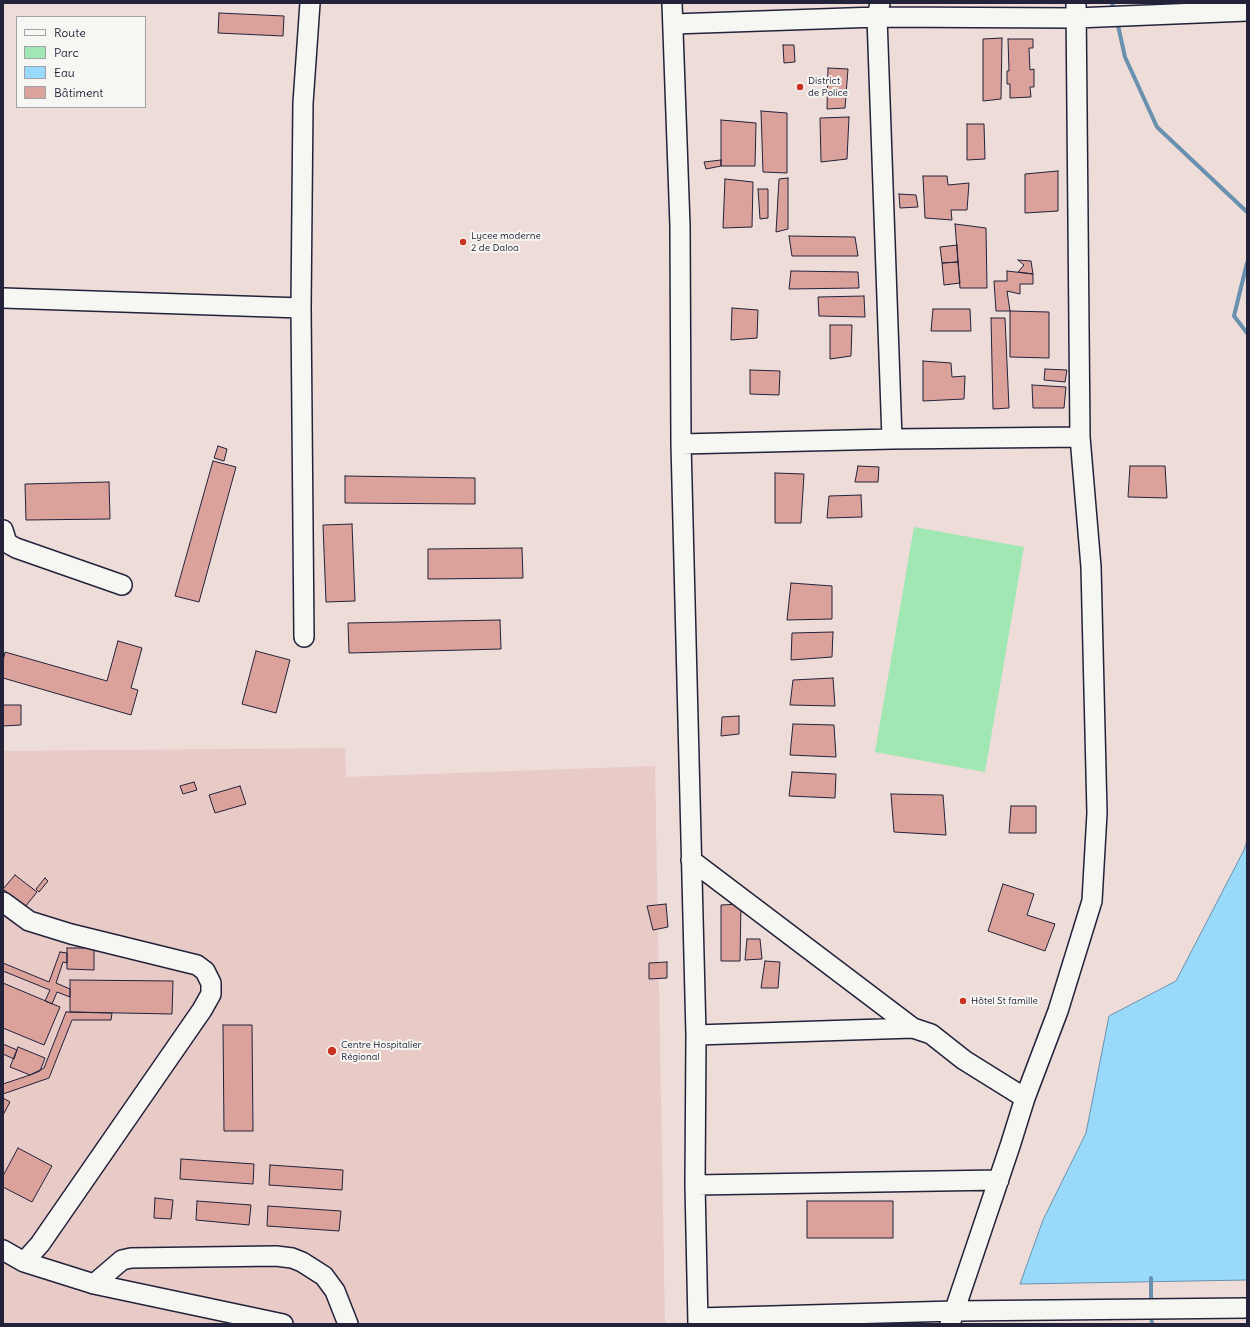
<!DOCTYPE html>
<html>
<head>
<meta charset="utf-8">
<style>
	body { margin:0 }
	#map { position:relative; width:1250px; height:1327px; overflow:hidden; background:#eedcd8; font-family:Delius,sans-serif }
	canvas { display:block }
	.frame { position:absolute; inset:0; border:4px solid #22223b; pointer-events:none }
	.legend { position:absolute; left:16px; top:16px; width:130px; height:92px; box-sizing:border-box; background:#f6f6f2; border:1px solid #a1a1a9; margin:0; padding:5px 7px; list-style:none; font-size:12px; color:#22223b }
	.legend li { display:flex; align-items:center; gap:8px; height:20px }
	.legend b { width:20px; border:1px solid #a1a1a9 }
</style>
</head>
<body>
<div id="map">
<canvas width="1250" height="1327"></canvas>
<div class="frame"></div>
<ul class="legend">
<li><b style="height:5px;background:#f6f6f2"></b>Route</li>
<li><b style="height:11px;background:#a0e7b3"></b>Parc</li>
<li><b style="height:11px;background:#99dafb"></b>Eau</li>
<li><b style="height:11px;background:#dba19b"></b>Bâtiment</li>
</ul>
</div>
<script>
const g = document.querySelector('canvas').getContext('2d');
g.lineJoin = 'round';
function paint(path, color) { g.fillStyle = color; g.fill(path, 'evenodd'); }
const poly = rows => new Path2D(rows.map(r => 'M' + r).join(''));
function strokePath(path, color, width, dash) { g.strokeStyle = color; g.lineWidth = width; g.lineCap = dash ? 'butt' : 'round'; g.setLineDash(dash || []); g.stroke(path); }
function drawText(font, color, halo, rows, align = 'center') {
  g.font = font + ' Delius,sans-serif'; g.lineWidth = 4; g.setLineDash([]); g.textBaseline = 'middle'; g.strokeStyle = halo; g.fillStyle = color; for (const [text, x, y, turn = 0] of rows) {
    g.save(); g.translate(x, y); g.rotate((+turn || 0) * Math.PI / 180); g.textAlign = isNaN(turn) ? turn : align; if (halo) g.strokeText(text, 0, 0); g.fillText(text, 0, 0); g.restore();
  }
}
paint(poly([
	[345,748,346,777,655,766,665,1324,3,1324,3,751]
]), '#e8cac6');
paint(poly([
	[914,527,1024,547,985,772,875,752]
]), '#a0e7b3');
const water = poly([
	[1247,841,1247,1280,1020,1284,1043,1220,1086,1133,1109,1016,1176,981,1244,850,1247,841]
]);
paint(water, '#99dafb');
strokePath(water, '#6990ae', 1);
strokePath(poly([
	[1112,3,1115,12],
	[1117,21,1125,57,1157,127,1247,212],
	[1247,263,1234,316,1247,333],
	[1151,1278,1151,1305],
	[1151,1314,1152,1324]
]), '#6990ae', 4);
const building = poly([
	[219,13,284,16,283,36,218,33,219,13],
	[1002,38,1001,99,983,101,983,39,1002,38],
	[1008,39,1033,39,1033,48,1029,48,1030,70,1034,69,1034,87,1030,87,1031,97,1010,98,1010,84,1007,84,1007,71,1009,71,1008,39],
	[783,45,794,45,795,62,784,63,783,45],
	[828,68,848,69,845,108,827,109,828,68],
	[761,111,787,113,787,173,763,172,761,111],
	[849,117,847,159,821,162,820,118,849,117],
	[721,120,756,123,755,166,721,166,721,120],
	[967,124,984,124,985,159,967,160,967,124],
	[721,160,721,166,706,169,704,162,721,160],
	[1058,171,1058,211,1025,213,1025,174,1058,171],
	[923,176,947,176,948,185,969,183,967,210,951,210,952,220,925,218,923,176],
	[788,178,788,229,776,232,779,179,788,178],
	[725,179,753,182,752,227,723,228,725,179],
	[758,189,768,189,768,218,760,219,758,189],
	[899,194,916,195,918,207,900,208,899,194],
	[955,224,986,228,987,288,960,288,955,224],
	[789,236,855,237,858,256,792,256,789,236],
	[957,245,958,262,942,263,940,247,957,245],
	[1018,260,1031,261,1033,274,1018,272,1024,265,1018,260],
	[958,262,960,283,944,285,942,263,958,262],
	[791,271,858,272,859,288,789,289,791,271],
	[1007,271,1033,274,1033,284,1020,284,1020,294,1007,291,1010,311,996,311,994,281,1007,281,1007,271],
	[864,296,865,317,819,316,818,297,864,296],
	[732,308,758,310,757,338,731,340,732,308],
	[933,309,970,309,971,331,931,331,933,309],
	[1010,311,1049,312,1049,358,1010,357,1010,311],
	[991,318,1005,318,1009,408,993,409,991,318],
	[830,325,852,325,851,356,830,359,830,325],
	[923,361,951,363,952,377,965,376,964,399,923,401,923,361],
	[1045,369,1067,370,1065,382,1044,380,1045,369],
	[750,370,780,371,779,395,750,394,750,370],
	[1032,385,1066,387,1064,408,1033,408,1032,385],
	[218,446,227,449,224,461,214,458,218,446],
	[213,461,236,467,199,602,175,596,213,461],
	[858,466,879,467,878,482,855,482,858,466],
	[1130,466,1165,466,1167,498,1128,497,1130,466],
	[775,473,804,474,801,523,775,523,775,473],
	[345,476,475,478,475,504,345,503,345,476],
	[109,482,110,519,26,520,25,484,109,482],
	[861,495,862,517,827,518,829,496,861,495],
	[352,524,355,601,326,602,323,525,352,524],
	[522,548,523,578,428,579,428,549,522,548],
	[791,583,832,586,832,619,787,620,791,583],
	[500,620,501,649,349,653,348,623,500,620],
	[833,632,832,657,791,660,792,633,833,632],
	[118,641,142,648,131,688,138,690,131,715,3,678,3,661,5,652,107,681,118,641],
	[256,651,290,660,276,713,242,704,256,651],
	[833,678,835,706,790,705,793,680,833,678],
	[3,705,21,705,21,725,3,726,3,705],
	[739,716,739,734,721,736,722,717,739,716],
	[793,724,834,725,836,757,790,755,793,724],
	[792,772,836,774,835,798,789,796,792,772],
	[194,782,197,790,183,794,180,786,194,782],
	[240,786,246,804,215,813,209,795,240,786],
	[891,794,943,795,946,835,894,832,891,794],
	[1011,806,1036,806,1036,833,1009,833,1011,806],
	[15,875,37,892,25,907,3,889,15,875],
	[45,878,48,881,39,892,36,889,45,878],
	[1003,884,1034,894,1027,915,1055,924,1045,951,988,931,1003,884],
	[666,904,668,927,653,930,647,906,666,904],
	[741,904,740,961,721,961,721,905,741,904],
	[747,939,760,939,762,959,745,960,747,939],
	[67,948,94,948,94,970,67,969,67,948],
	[60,952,67,953,67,963,63,962,56,983,70,989,70,997,57,992,52,1004,45,1001,50,990,3,971,3,963,49,982,60,952],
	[765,961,780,962,778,988,761,988,765,961],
	[667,962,667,978,649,979,649,963,667,962],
	[70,980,173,981,172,1014,70,1012,70,980],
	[3,983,60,1007,44,1045,3,1028,3,983],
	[66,1012,112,1013,111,1020,72,1020,49,1078,3,1094,3,1084,30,1075,44,1068,66,1012],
	[223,1025,252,1025,253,1131,224,1131,223,1025],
	[3,1044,17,1050,14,1059,3,1054,3,1044],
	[18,1047,45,1058,40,1071,30,1075,10,1067,18,1047],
	[3,1098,10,1102,3,1115,3,1098],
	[18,1148,52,1166,32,1202,3,1187,3,1176,18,1148],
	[181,1159,254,1164,253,1184,180,1179,181,1159],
	[270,1165,343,1170,342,1190,269,1185,270,1165],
	[155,1198,173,1200,171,1219,154,1218,155,1198],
	[197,1201,251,1205,249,1225,196,1220,197,1201],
	[807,1201,893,1201,893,1238,807,1238,807,1201],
	[268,1206,341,1211,339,1231,267,1226,268,1206]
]);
paint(building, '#dba19b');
strokePath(building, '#22223b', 1);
const minor = poly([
	[672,3,680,226,681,444,696,1035,695,1185,698,1324],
	[880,3,877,17,892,439],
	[673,24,877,17,1076,18,1247,11],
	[3,298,301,308],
	[681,444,892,439,1080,437],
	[3,530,7,543,16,548,122,585],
	[304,637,301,308,303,103,310,3],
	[691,860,913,1028,931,1034,964,1060,1025,1098],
	[3,902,29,921,71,934,197,965,205,971,211,983,211,994,202,1010,40,1244,24,1262],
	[696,1035,913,1028],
	[695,1185,999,1180],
	[3,1250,24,1262,94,1284,283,1324],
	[94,1284,122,1260,131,1258,276,1256,292,1258,302,1262,324,1276,335,1291,348,1324],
	[698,1318,955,1311,1247,1308],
	[950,1324,1010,1146,1025,1098,1058,1011,1092,901,1097,813,1091,567,1080,437,1076,3]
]);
strokePath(minor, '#22223b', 22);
strokePath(minor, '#f6f6f2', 19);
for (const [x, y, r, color] of [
	[800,87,4,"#c8321e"],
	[463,242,4,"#c8321e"],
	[963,1001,4,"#c8321e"],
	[332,1051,5,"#c8321e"]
]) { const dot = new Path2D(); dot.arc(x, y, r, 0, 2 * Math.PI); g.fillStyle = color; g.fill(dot); strokePath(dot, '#f6f6f2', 1.5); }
drawText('10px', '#22223b', '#f6f6f2', [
	["District",808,81],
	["de Police",808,93],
	["Lycee moderne",471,236],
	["2 de Daloa",471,248],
	["Hôtel St famille",971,1001],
	["Centre Hospitalier",341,1045],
	["Régional",341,1057]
], 'left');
</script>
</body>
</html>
